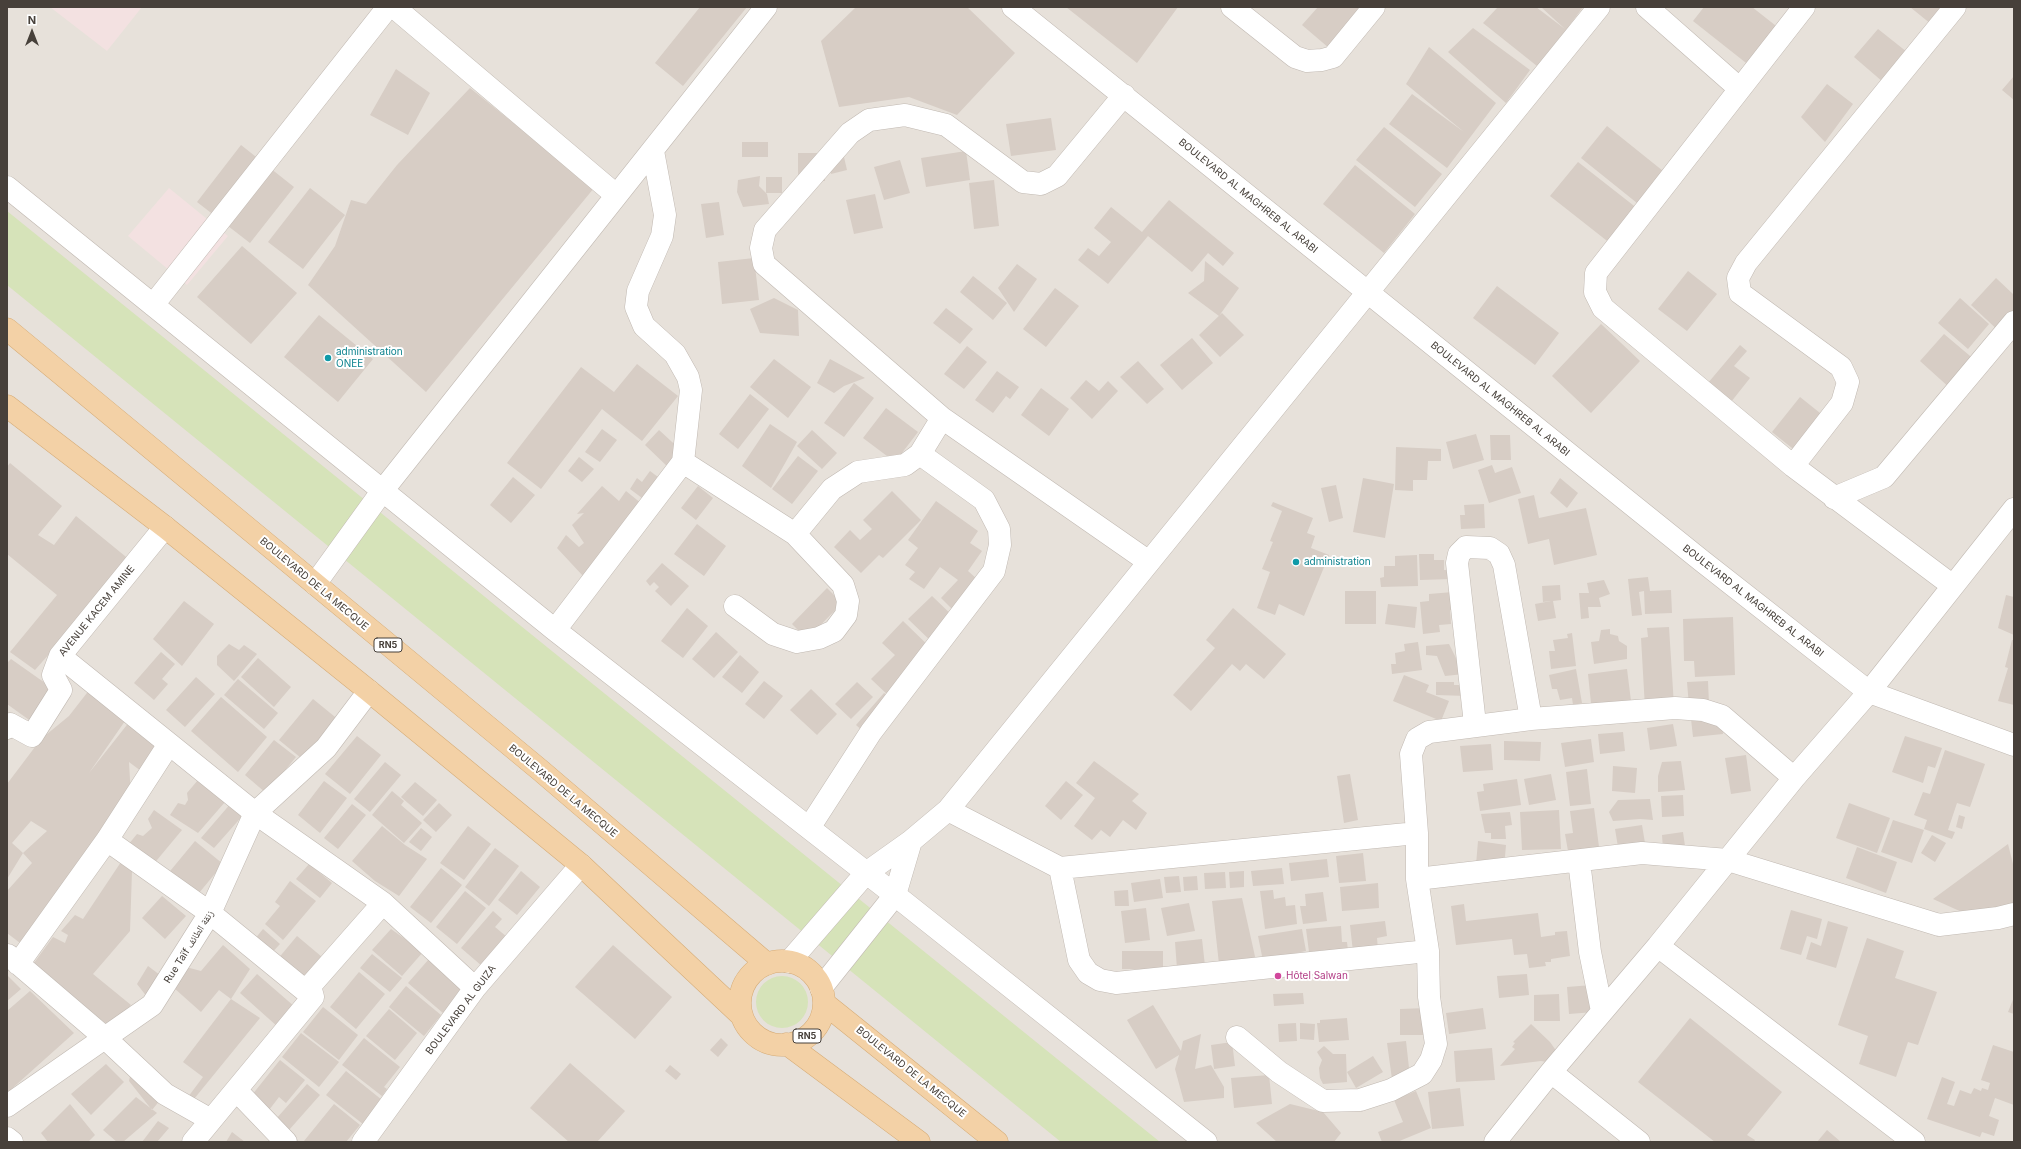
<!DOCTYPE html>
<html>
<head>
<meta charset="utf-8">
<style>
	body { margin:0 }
	#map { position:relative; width:2021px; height:1149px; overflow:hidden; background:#f4f0eb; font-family:Inter,sans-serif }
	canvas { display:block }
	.frame { position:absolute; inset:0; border:8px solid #47403a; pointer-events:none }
	.north { position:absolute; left:12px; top:12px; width:40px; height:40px; -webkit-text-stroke:3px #fff; paint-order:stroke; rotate:0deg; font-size:11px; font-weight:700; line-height:16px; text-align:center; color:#47403a }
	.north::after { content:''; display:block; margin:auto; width:14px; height:18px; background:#47403a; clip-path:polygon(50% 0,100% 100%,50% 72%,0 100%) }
</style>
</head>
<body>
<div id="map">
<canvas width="2021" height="1149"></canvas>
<div class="frame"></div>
<div class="north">N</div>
</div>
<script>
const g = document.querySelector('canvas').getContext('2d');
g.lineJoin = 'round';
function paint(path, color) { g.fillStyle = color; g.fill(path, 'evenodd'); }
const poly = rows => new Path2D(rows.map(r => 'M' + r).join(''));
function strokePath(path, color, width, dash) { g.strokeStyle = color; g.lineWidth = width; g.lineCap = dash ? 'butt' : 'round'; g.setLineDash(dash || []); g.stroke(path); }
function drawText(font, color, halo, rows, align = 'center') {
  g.font = font + ' Inter,"Noto Naskh Arabic",sans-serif'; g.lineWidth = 4; g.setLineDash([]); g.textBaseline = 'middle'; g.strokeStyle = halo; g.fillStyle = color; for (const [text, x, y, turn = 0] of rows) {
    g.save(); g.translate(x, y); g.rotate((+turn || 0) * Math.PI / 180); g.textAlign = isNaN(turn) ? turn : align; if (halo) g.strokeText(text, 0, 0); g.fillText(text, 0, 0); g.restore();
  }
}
paint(poly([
	[7,7,2014,7,2014,1142,7,1142]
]), '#e7e1da');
paint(poly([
	[50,7,142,7,107,51],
	[169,188,228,236,187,285,128,236]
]), '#f3e1e1');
paint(poly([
	[7,211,1160,1142,1061,1142,7,285],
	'756 1002a26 26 0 1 1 52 0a26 26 0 1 1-52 0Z'
]), '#d6e3b9');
paint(poly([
	[700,7,747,7,683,86,655,63],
	[856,7,967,7,1015,53,957,115,909,97,839,107,821,41],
	[1066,7,1178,7,1137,63],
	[1318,7,1364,7,1329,48,1302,25],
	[1498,7,1536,7,1565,29,1541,7,1583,7,1566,30,1537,66,1483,23],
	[1704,7,1752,7,1785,33,1755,70,1693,21],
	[1910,7,1944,7,1931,24],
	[1473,28,1530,70,1506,103,1448,52],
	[1878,29,1907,52,1883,82,1854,57],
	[1429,47,1496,103,1447,168,1389,124,1412,94,1464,132,1406,84],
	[396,69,430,93,408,135,370,115],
	[2014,76,2014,100,2002,90],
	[1827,84,1853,104,1825,142,1801,117],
	[470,88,594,188,426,392,308,285,335,246,351,200,366,204,397,165],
	[1051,118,1056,150,1011,156,1006,124],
	[1607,126,1663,171,1637,203,1581,158],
	[1384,127,1442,174,1415,207,1356,160],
	[840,140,847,170,831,174,824,145],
	[742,142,768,142,768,157,742,157],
	[241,145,294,187,250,243,197,202],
	[966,151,970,180,926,187,921,158],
	[798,153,825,153,825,181,798,181],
	[900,160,910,193,884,200,874,167],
	[1578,162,1638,209,1611,244,1550,196],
	[1355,165,1415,214,1384,253,1323,204],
	[760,176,759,186,767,194,769,204,743,207,737,192,738,180],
	[766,177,782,177,782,193,766,193],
	[994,180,999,226,974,229,969,183],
	[310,188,345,215,303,269,268,242],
	[875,194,883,228,854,234,846,200],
	[1169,200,1234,253,1223,266,1208,253,1192,272,1148,236,1108,284,1078,260,1088,248,1099,256,1111,242,1094,228,1111,207,1142,232],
	[719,202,724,235,706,238,701,204],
	[242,246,297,293,251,344,197,297],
	[754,258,759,300,722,304,718,262],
	[1205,261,1239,288,1219,316,1188,293,1204,281],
	[1017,264,1037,279,1014,312,998,288],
	[1688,271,1717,294,1687,331,1658,309],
	[973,276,1007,303,993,320,960,292],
	[1996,278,2014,295,2014,321,2002,334,1971,305],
	[1497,286,1559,333,1535,365,1473,318],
	[1055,288,1079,306,1046,347,1023,329],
	[774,298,798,310,799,336,760,333,750,309],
	[1960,298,1989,324,1968,349,1938,323],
	[946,308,973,329,960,344,933,323],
	[1222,313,1244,335,1220,357,1199,335],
	[319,315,373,359,338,402,284,357],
	[1601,324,1640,361,1591,413,1552,376],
	[1944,334,1976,361,1951,389,1920,361],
	[1192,338,1213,363,1182,390,1160,365],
	[1740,345,1747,351,1734,366,1750,378,1731,402,1708,383],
	[967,346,987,362,964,389,944,374],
	[774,359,811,387,788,418,750,387],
	[830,359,865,378,844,386,834,393,817,383],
	[1138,361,1164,389,1147,404,1120,377],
	[637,364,678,396,642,441,602,409,541,489,507,463,581,367,614,392],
	[997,371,1019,387,1010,399,1006,396,993,413,975,400],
	[1086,380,1099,391,1108,381,1118,391,1092,419,1070,398],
	[854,383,874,398,844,437,824,423],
	[1041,388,1069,409,1049,436,1021,415],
	[750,394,769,409,738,449,719,434],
	[1800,397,1825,417,1797,452,1772,432],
	[886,408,918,432,895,462,863,438],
	[770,424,797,442,771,488,742,466],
	[602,429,617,440,600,462,585,452],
	[659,430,684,453,669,468,645,445],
	[812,430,837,453,822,469,797,446],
	[1476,434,1484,460,1453,469,1446,442],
	[1490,435,1510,435,1511,460,1491,460],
	[1396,447,1441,449,1441,461,1428,461,1427,480,1413,480,1413,491,1395,490],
	[798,456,818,471,792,504,772,489],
	[579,457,594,469,582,482,568,471],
	[10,463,62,506,38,535,54,545,76,516,131,561,35,670,10,652,57,595,7,554,7,467],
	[1492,465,1495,473,1512,467,1521,493,1489,503,1478,470],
	[650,471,662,480,646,501,630,489,637,478,642,482],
	[513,477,535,495,511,523,490,505],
	[1363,478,1394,484,1385,538,1353,532],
	[1560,478,1578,493,1567,508,1550,493],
	[1336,485,1343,518,1329,522,1321,488],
	[602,486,619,501,626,491,642,504,583,576,557,548,566,535,579,547,584,543,572,525,584,513,577,514],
	[698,486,713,498,696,520,681,508],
	[892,491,921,520,883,558,879,555,861,573,834,547,850,530,860,540,872,529,863,520],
	[1534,495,1539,518,1586,508,1597,555,1554,565,1549,539,1528,544,1518,499],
	[936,501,978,531,970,543,982,551,968,571,988,589,960,617,941,598,958,580,940,567,924,589,909,579,915,572,905,565,918,548,908,540],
	[1273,502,1313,518,1307,533,1315,536,1311,548,1329,555,1304,616,1279,604,1275,615,1257,608,1270,572,1262,569,1273,542,1270,541,1282,511,1271,506],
	[1484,504,1485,528,1461,529,1460,515,1465,515,1464,505],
	[697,524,726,546,704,576,674,554],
	[1419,554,1434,554,1434,560,1444,560,1444,570,1451,570,1452,579,1420,580],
	[1417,555,1418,586,1381,587,1380,578,1384,577,1384,566,1395,566,1395,556],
	[662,563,689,586,671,606,655,591,659,587,654,582,650,586,646,581],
	[1648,577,1650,591,1671,590,1672,613,1645,614,1644,591,1639,592,1642,615,1632,616,1628,579],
	[1604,580,1610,594,1599,598,1601,607,1588,607,1589,618,1581,619,1579,593,1589,593,1587,583],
	[1560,585,1561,600,1553,601,1556,618,1538,621,1535,604,1551,601,1543,602,1542,586],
	[827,588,842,603,807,639,792,624],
	[1345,591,1376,591,1376,624,1345,624],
	[1453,592,1455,610,1450,610,1451,624,1439,625,1440,632,1423,634,1420,602,1429,601,1429,594],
	[2006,595,2014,597,2014,635,1998,628],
	[932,596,957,620,934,644,908,619],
	[184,601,214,624,182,666,153,639],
	[1388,604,1417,607,1415,628,1385,624],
	[687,608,708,626,683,658,661,641],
	[1233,608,1286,654,1264,679,1246,664,1240,671,1232,664,1191,711,1173,695,1215,648,1206,640],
	[1733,617,1735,675,1695,677,1694,661,1684,661,1683,619],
	[903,621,937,654,864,732,856,725,884,693,890,697,871,679,895,655,882,643],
	[1669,627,1674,706,1645,708,1641,638,1648,637,1647,628],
	[1610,629,1610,634,1618,636,1619,641,1627,646,1627,659,1594,664,1591,642,1599,641,1601,630],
	[716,632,738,652,714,678,692,659],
	[1572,633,1576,666,1551,669,1549,651,1555,651,1553,640,1568,638,1567,634],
	[2012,640,2014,640,2014,705,1998,701,2008,668,2005,667],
	[1418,642,1422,670,1392,674,1391,664,1396,664,1395,653,1405,651,1404,644],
	[229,644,239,650,244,645,257,654,234,681,217,665,217,656],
	[1449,644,1464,674,1445,676,1437,656,1426,655,1426,646],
	[161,652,175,664,162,679,168,684,154,700,134,683],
	[740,655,759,672,742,693,722,677],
	[258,658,291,687,274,707,241,677],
	[11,659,55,690,32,722,7,704,7,663],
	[1576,669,1582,703,1573,705,1572,698,1560,700,1557,689,1552,689,1549,675],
	[1627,669,1632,709,1592,713,1588,674],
	[1404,675,1429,685,1426,692,1449,701,1441,721,1393,701],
	[196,677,215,694,185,727,166,710],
	[238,679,278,713,264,729,224,695],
	[764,681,783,696,764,719,745,704],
	[1708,681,1709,704,1689,706,1687,682],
	[857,682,873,697,851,719,835,704],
	[1436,682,1454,682,1454,685,1468,685,1467,696,1436,695],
	[90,689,125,721,89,773,130,721,164,748,145,774,129,762,131,798,24,946,7,933,7,891,32,863,23,853,7,879,7,784,41,739,69,716],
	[31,821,47,831,23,853,12,843],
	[811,689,837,714,817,735,790,710],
	[221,697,267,737,238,772,191,731],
	[313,699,340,721,306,762,279,740],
	[1721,717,1723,734,1693,737,1691,719],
	[1673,724,1677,746,1650,750,1647,728],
	[1623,732,1625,751,1600,754,1598,734],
	[357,736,381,755,350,794,325,774],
	[1905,736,1942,748,1935,768,1928,766,1923,783,1892,772],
	[1591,739,1594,762,1565,767,1561,743],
	[274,740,296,757,266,793,245,775],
	[1504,741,1541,742,1540,761,1504,760],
	[1491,744,1493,770,1463,772,1460,746],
	[1945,750,1985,764,1970,807,1957,803,1948,830,1955,832,1952,839,1924,829,1927,820,1914,815,1923,792,1930,794],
	[1746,755,1751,791,1731,794,1725,758],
	[1094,761,1139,794,1132,801,1147,813,1136,830,1123,820,1110,837,1101,830,1092,840,1074,826,1095,798,1076,783],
	[1681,761,1685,790,1658,792,1658,776,1662,762],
	[385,762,401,775,370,812,354,799],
	[1613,766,1637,768,1635,793,1612,791],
	[1587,769,1591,804,1570,806,1566,772],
	[1350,774,1358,820,1344,823,1337,776],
	[1551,774,1556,800,1529,805,1524,779],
	[1517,779,1521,805,1480,811,1477,792,1484,791,1483,784],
	[198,780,225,802,198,833,170,815,178,803,185,805,188,800,187,793],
	[324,781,347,798,320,833,298,815],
	[1066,781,1083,795,1061,820,1045,806],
	[415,782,437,800,423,816,401,797],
	[392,791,404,801,401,805,422,823,404,843,372,815],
	[1683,795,1684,816,1662,817,1661,796],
	[1650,799,1653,820,1640,819,1613,821,1609,812,1618,800],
	[232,802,245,813,214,848,201,838],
	[439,803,452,815,436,832,423,820],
	[1849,803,1890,818,1877,853,1836,838],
	[352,804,366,815,338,849,324,838],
	[1594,808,1599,847,1568,851,1565,834,1573,833,1570,811],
	[154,810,182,830,152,866,128,845,137,834,143,836,152,828,148,819],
	[1559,810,1561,849,1522,850,1520,812],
	[1510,812,1512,825,1505,826,1506,839,1491,839,1491,833,1485,833,1481,814],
	[1959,815,1965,817,1962,829,1956,827],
	[1893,820,1924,830,1912,863,1881,852],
	[1642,825,1646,849,1619,853,1615,829],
	[382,826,405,845,427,859,399,896,375,881,352,861],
	[468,826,491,844,464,880,440,863],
	[421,828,432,837,421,851,409,842],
	[1683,832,1685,846,1663,849,1662,835],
	[1932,835,1946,843,1935,862,1921,853],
	[195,841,223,864,194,899,166,876],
	[1478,841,1506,845,1504,868,1476,865],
	[2008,844,2014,868,2014,904,1964,913,1933,899],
	[1857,847,1897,862,1886,893,1846,878],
	[495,848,519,866,489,906,465,887],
	[1363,853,1366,881,1339,883,1336,856],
	[1327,859,1329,877,1291,881,1289,863],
	[121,862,132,871,130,931,93,974,131,1005,111,1027,31,967,53,937,65,943,68,935,61,931,75,915,83,919],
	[309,864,332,883,320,898,296,879],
	[441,868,462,885,431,923,410,907],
	[1282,868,1284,884,1253,886,1251,871],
	[521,871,540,887,517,915,498,900],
	[1244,871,1244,887,1230,888,1229,872],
	[1225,872,1226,888,1205,889,1204,873],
	[1179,876,1181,892,1166,893,1164,877],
	[1197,876,1198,890,1184,891,1183,877],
	[1160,879,1163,898,1134,902,1131,883],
	[290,881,316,901,283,940,265,924,280,906,275,902],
	[1378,883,1379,908,1342,911,1340,887],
	[1128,890,1129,906,1115,906,1114,891],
	[1273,890,1274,899,1285,897,1286,906,1295,905,1297,924,1265,929,1260,891],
	[465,891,486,908,457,944,436,927],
	[1323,892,1327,921,1303,924,1300,906,1306,906,1305,894],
	[162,896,186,916,165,939,142,918],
	[1242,898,1256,961,1219,964,1212,901],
	[1189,903,1195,931,1167,936,1161,908],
	[1464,904,1466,921,1538,913,1541,937,1555,935,1555,932,1567,931,1570,956,1551,959,1551,962,1545,962,1546,966,1529,968,1527,954,1514,955,1512,939,1456,945,1451,906],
	[1146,908,1150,940,1125,943,1121,911],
	[1791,910,1822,919,1817,939,1807,936,1801,955,1780,949],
	[493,911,502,919,495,927,507,937,482,966,461,948],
	[1385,921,1387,936,1377,938,1378,950,1353,952,1350,925],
	[1828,921,1848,927,1836,968,1806,959,1811,942,1821,946],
	[1341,926,1342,942,1347,942,1348,951,1327,959,1326,950,1309,952,1306,929],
	[263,929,280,944,266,959,250,945],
	[391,929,423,952,402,976,372,950],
	[1302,929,1306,951,1296,953,1297,961,1263,961,1258,936],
	[297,936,322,957,310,986,272,966],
	[1867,938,1904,951,1895,978,1937,992,1918,1045,1908,1042,1896,1077,1859,1064,1868,1036,1838,1025],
	[1202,939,1205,966,1177,969,1175,942],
	[223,945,250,969,231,999,219,990,201,1012,174,988,186,967,201,971],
	[613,945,672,997,635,1039,575,987],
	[1122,951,1163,951,1163,969,1122,969],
	[372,954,402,978,390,992,360,968],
	[429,959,464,989,443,1013,408,983],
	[148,966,164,978,151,1002,137,984],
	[359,972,385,994,356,1029,330,1007],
	[257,974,295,1007,278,1027,240,993],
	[1527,974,1529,995,1499,998,1497,976],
	[7,975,21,989,7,1001],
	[1592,985,1594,1012,1569,1014,1567,987],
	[406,986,441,1015,424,1036,389,1007],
	[30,991,74,1033,7,1093,7,1011],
	[1303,993,1304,1004,1274,1006,1273,994],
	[1559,994,1560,1021,1534,1021,1534,995],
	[2014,997,2014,1014,2008,1012],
	[231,999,260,1018,194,1099,188,1097,203,1077,183,1062],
	[1153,1005,1181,1051,1183,1041,1201,1034,1195,1069,1211,1065,1224,1087,1224,1098,1184,1102,1175,1069,1179,1055,1156,1069,1127,1020],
	[323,1007,358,1035,339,1060,303,1032],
	[1426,1008,1427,1035,1400,1035,1400,1009],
	[1483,1008,1486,1029,1449,1034,1446,1013],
	[389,1009,417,1033,395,1060,366,1036],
	[1347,1018,1349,1040,1319,1042,1317,1023,1320,1023,1320,1020],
	[1690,1018,1782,1092,1747,1135,1755,1140,1754,1142,1715,1142,1638,1082],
	[1296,1023,1297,1041,1279,1042,1278,1024],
	[1300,1023,1315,1024,1314,1040,1300,1039],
	[1531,1024,1550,1042,1557,1052,1547,1062,1541,1061,1500,1066,1515,1049,1512,1047,1515,1043,1513,1042],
	[301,1033,339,1062,319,1087,282,1057],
	[364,1038,400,1067,384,1087,387,1089,382,1096,342,1065],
	[721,1038,728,1045,718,1057,710,1050],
	[1406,1041,1410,1077,1392,1079,1387,1043],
	[1232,1042,1235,1066,1214,1069,1211,1045],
	[1993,1045,2014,1052,2014,1105,1995,1098,1989,1116,1999,1120,1994,1136,1982,1132,1980,1137,1927,1119,1942,1077,1955,1082,1947,1104,1954,1106,1960,1090,1971,1094,1974,1088,1981,1091,1982,1088,1988,1090,1990,1083,1981,1080],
	[1324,1046,1333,1054,1346,1054,1347,1082,1323,1084,1320,1078,1319,1068,1322,1060,1317,1052],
	[1492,1048,1495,1080,1456,1082,1454,1051],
	[1373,1056,1383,1072,1356,1088,1347,1072],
	[280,1060,305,1080,286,1103,279,1097,266,1114,248,1100],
	[570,1063,625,1111,597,1142,569,1142,530,1108],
	[106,1064,124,1082,91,1115,71,1094],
	[670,1065,681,1074,676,1080,665,1071],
	[346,1071,382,1100,368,1128,326,1095],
	[131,1072,165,1094,152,1110,129,1081],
	[1269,1075,1272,1104,1234,1108,1231,1078],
	[307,1084,320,1095,289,1130,276,1119],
	[1460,1088,1464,1126,1432,1129,1428,1092],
	[1416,1091,1431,1128,1397,1142,1382,1142,1378,1132,1403,1122,1394,1100],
	[136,1097,157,1113,123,1142,117,1142,103,1130],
	[70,1104,95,1135,88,1142,48,1142,41,1133],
	[334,1104,360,1125,346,1142,305,1142,304,1141],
	[1290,1104,1323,1112,1341,1133,1334,1142,1277,1142,1256,1123],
	[158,1121,169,1128,157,1142,142,1142],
	[1827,1130,1841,1142,1817,1142],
	[232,1132,245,1142,226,1142]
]), '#d7cdc5');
const street = poly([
	[394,7,616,195],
	[1013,7,1702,561,1869,692,2014,745],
	[1232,7,1295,57,1307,61,1322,60,1333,57,1374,7],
	[1647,7,1740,89],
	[1804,7,1596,273,1595,292,1603,308,1793,466,1953,586],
	[7,187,555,630,895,895,1206,1142],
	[153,305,388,7],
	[942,418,1149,562],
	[683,462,795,534,832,489,858,472,905,465,920,454,942,418,764,264,761,248,765,230,850,133,869,120,905,115,946,125,1023,182,1041,184,1057,176,1124,95],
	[1793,466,1842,403,1848,382,1841,367,1740,293,1738,278,1746,263,1955,7],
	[1834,498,1884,477,2014,322],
	[315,584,383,490,766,7],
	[735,606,773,634,797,642,819,638,834,631,846,615,848,601,843,585,795,534],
	[555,630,683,462,691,390,688,377,675,354,644,326,636,307,638,291,662,236,665,215,653,151],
	[60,656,255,813,383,903,475,988],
	[1475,724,1457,563,1459,554,1466,547,1490,548,1499,554,1504,565,1531,719],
	[7,728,10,724,32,736,61,690,53,675,60,656,165,527],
	[948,810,1060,868,1417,833],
	[809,828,871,732,994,571,1000,545,999,529,984,500,920,454],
	[107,840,210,913,313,997],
	[1579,861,1590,952,1602,1011],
	[1060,868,1079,960,1088,973,1100,980,1116,983,1428,951],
	[1417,879,1642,853,1728,860,1939,925,1998,918,2014,914],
	[1658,946,1914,1142],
	[8,955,104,1037,165,1094,211,1120],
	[789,962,866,873,911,841,948,810,1599,7],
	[18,964,107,840,169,744],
	[821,988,895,895,911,841],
	[1237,1037,1279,1072,1323,1101,1360,1100,1391,1090,1422,1074,1431,1060,1436,1044,1429,997,1428,951,1417,879,1417,833,1411,754,1417,739,1429,732,1531,719,1675,708,1703,710,1722,716,1794,778],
	[1551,1072,1639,1142],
	[236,1090,286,1142],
	[7,1106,152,1005,210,913,255,813,326,748,369,691],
	[7,1138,12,1142],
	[193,1142,313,997,310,986,383,903],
	[363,1142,475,988,581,865],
	[1495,1142,1551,1072,1658,946,1794,778,1869,692,2014,509]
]);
const primary = poly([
	[7,329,540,770,767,964],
	[7,406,165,527,369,691,581,865,742,1016],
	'740 1003a42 42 0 1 1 84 0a42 42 0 1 1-84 0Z',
	[824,1003,997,1142],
	[787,1044,919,1142]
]);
strokePath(street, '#c1b9b2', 23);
strokePath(primary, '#d6ac77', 23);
strokePath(street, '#fff', 22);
strokePath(primary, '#f3d1a6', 22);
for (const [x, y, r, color] of [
	[328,358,4,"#0f9aa8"],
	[1296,562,4,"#0f9aa8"],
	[1278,976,4,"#d1479c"]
]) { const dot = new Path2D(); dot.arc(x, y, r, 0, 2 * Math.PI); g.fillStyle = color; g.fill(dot); strokePath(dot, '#fff', 1.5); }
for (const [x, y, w] of [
	[388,645,28],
	[807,1036,28]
]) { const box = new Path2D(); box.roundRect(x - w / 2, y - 7, w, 14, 3); g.fillStyle = '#fff'; g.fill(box); strokePath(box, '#47403a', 1); }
drawText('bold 9px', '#47403a', null, [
	["RN5",388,645],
	["RN5",807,1036]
]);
drawText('10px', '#47403a', '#fff', [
	["BOULEVARD AL MAGHREB AL ARABI",1248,196,39],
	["BOULEVARD AL MAGHREB AL ARABI",1500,399,39],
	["BOULEVARD DE LA MECQUE",314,584,40],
	["BOULEVARD AL MAGHREB AL ARABI",1753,601,38],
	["AVENUE KACEM AMINE",97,611,-51],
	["BOULEVARD DE LA MECQUE",563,791,40],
	["Rue Taïf زنقة الطائف",189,947,-58],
	["BOULEVARD AL GUIZA",461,1010,-53],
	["BOULEVARD DE LA MECQUE",911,1072,39]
]);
drawText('10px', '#0d838f', '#fff', [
	["administration",336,352],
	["ONEE",336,364],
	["administration",1304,562]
], 'left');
drawText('10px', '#b23c85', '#fff', [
	["Hôtel Salwan",1286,976]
], 'left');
</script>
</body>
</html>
